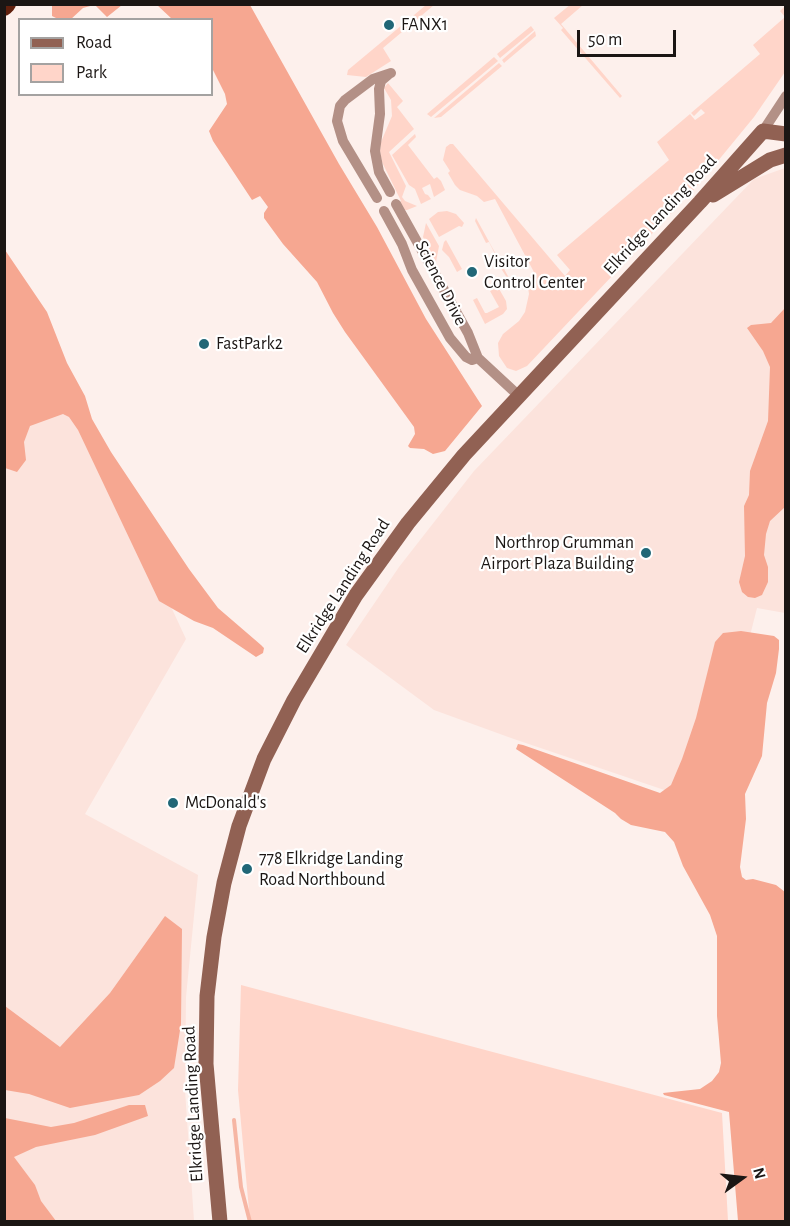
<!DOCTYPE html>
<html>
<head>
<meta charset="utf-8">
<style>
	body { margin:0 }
	#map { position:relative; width:790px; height:1226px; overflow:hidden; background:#fdf0ec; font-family:"Alegreya Sans",sans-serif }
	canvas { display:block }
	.frame { position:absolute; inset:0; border:6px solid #1b1614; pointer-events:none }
	.legend { position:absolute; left:18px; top:18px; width:195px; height:78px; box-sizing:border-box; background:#fff; border:2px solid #a4a2a1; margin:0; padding:8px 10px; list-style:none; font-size:18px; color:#1b1614 }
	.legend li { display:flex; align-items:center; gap:12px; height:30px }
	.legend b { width:30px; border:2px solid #a4a2a1 }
	.north { position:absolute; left:712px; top:1148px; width:60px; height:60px; -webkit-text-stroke:4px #fff; paint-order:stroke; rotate:75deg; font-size:16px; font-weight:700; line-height:24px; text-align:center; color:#1b1614 }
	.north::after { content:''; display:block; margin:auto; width:21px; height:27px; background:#1b1614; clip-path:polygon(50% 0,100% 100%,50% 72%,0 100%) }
	.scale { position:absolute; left:577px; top:30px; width:99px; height:27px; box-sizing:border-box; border:3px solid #1b1614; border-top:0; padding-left:8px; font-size:18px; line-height:21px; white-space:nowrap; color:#1b1614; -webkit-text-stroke:4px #fff; paint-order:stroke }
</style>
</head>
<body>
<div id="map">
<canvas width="790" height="1226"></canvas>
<div class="frame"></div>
<ul class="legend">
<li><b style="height:8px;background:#916153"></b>Road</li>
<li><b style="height:16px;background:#ffd5c9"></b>Park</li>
</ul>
<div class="north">N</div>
<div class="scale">50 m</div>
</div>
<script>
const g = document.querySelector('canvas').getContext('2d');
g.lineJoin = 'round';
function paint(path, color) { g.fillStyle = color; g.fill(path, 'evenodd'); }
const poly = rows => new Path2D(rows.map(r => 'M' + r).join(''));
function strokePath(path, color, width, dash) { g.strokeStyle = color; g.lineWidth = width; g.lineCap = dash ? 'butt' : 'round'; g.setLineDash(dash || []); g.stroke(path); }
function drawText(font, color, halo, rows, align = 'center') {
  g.font = font + ' "Alegreya Sans",sans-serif'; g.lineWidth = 4.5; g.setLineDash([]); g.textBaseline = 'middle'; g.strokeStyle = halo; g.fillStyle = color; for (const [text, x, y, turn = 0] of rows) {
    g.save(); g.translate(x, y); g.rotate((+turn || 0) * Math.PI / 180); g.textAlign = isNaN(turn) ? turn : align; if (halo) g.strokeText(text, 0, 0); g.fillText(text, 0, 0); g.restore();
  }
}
paint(poly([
	[785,168,785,613,757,608,709,797,685,797,511,738,434,710,346,645,399,567,474,471,754,179],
	[4,248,186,639,85,814,198,875,186,997,185,1090,194,1221,36,1221,5,1174]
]), '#fce3dc');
paint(poly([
	[571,4,583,5,561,24,622,96,620,98,561,30,563,28,554,18],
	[426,5,434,5,383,48,391,61,366,77,347,75,348,70],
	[785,6,785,72,754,117,699,184,527,366,516,371,507,368,499,356,498,343,503,334,519,321,525,312,529,294,527,279,535,274,495,199,484,202,477,196,460,190,455,185,448,173,450,171,443,160,446,147,450,144,453,144,565,276,570,270,557,255,669,160,657,142,690,114,695,120,705,113,701,109,694,116,691,113,760,54,753,45,785,17,780,11],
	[531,26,534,30,500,58,497,54],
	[535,31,536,36,504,63,502,60],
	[494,57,498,61,431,117,427,114],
	[499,63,502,66,441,117,434,118],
	[388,83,403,101,397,107,414,129,389,152,406,186,402,197,405,201,417,206,407,210,404,210,400,202,401,201,382,162,380,151,381,142,392,116,391,100,384,88],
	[415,134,416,137,408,145,434,179,437,177,441,181,445,190,434,197,430,184,422,188,425,194,428,195,431,199,421,204,415,189,409,185,392,155],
	[447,211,456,214,464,223,462,227,459,226,439,237,429,219,438,212],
	[476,218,509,278,509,281,495,259,497,258,489,242,486,243,475,221],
	[426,223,439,246,436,262,423,237],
	[446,240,462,269,457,272,449,257,442,250,444,242],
	[498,287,506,301,507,309,503,314,485,324,473,300,477,298,485,313,487,313,499,307,490,291],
	[241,985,722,1113,728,1221,250,1221,238,1090]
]), '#ffd5c9');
paint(poly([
	[52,5,52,4,94,5,83,8,70,20,58,19,52,16],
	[95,5,122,5,107,17],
	[157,5,250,5,339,164,377,227,426,319,482,406,445,451,433,454,424,449,410,448,408,446,415,434,414,427,345,332,333,313,317,282,283,244,264,218,264,213,268,207,260,196,252,200,213,141,209,131,227,104,225,94,212,68,212,20,172,19],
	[5,250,47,312,67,363,85,396,92,419,111,452,189,569,218,608,261,645,264,648,263,653,256,657,213,628,194,621,159,601,78,430,69,417,63,414,30,426,24,442,26,460,17,472,5,468],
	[785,308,785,507,770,521,766,534,764,555,768,567,768,582,762,595,755,598,748,597,742,592,739,582,745,556,744,506,749,495,750,471,768,421,770,367,763,351,747,328,751,325,771,323],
	[741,631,774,636,779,640,779,649,776,673,767,703,762,756,745,794,746,819,740,867,742,877,746,880,753,879,776,885,785,892,785,1221,738,1221,729,1112,664,1095,663,1093,700,1089,712,1081,719,1072,721,1063,717,1016,717,936,710,915,683,866,674,842,665,832,631,825,621,819,615,813,516,749,518,744,523,745,660,793,671,785,682,759,696,718,715,642,723,633],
	[165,916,182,929,181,1024,174,1068,160,1081,139,1095,70,1108,29,1094,5,1090,5,1006,60,1047,110,993],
	[129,1105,145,1105,148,1116,95,1135,36,1147,14,1157,35,1185,41,1201,56,1221,5,1221,5,1118,51,1127,74,1123]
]), '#f6a791');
strokePath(poly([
	[234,1120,241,1187,250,1222]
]), '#f6b6a4', 4);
strokePath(poly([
	[388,75,381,81,379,89,380,114,375,151,379,172,390,192],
	[763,131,786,96],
	[377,198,343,141,337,121,340,106,345,100,373,79,391,73],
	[396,204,468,333,478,358,519,396],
	[384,211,402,244,412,270,450,338,466,357,472,360,478,358]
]), '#b39086', 10);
strokePath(poly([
	[713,195,770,160,786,155],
	[220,1222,206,1064,207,996,214,937,224,883,239,826,264,759,294,700,356,595,408,523,464,455,700,202,763,131,786,134]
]), '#916153', 15);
strokePath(poly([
	[4,7,7,4]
]), '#61200d', 18);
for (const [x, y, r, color] of [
	[389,25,6,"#216777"],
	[472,272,6,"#216777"],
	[204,344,6,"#216777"],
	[646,553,6,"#216777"],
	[173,803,6,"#216777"],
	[247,869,6,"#216777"]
]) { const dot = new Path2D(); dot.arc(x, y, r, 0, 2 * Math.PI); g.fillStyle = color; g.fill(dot); strokePath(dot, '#fff', 2); }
drawText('18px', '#1b1614', '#fff', [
	["FANX1",401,25],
	["Visitor",484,262],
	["Control Center",484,283],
	["FastPark2",216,344],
	["Northrop Grumman",634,543,"right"],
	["Airport Plaza Building",634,564,"right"],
	["McDonald's",185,803],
	["778 Elkridge Landing",259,859],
	["Road Northbound",259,880]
], 'left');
drawText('18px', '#1b1614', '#fff', [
	["Elkridge Landing Road",660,215,-47],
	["Science Drive",441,283,63],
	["Elkridge Landing Road",343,586,-57],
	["Elkridge Landing Road",193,1104,-93]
]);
</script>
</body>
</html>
